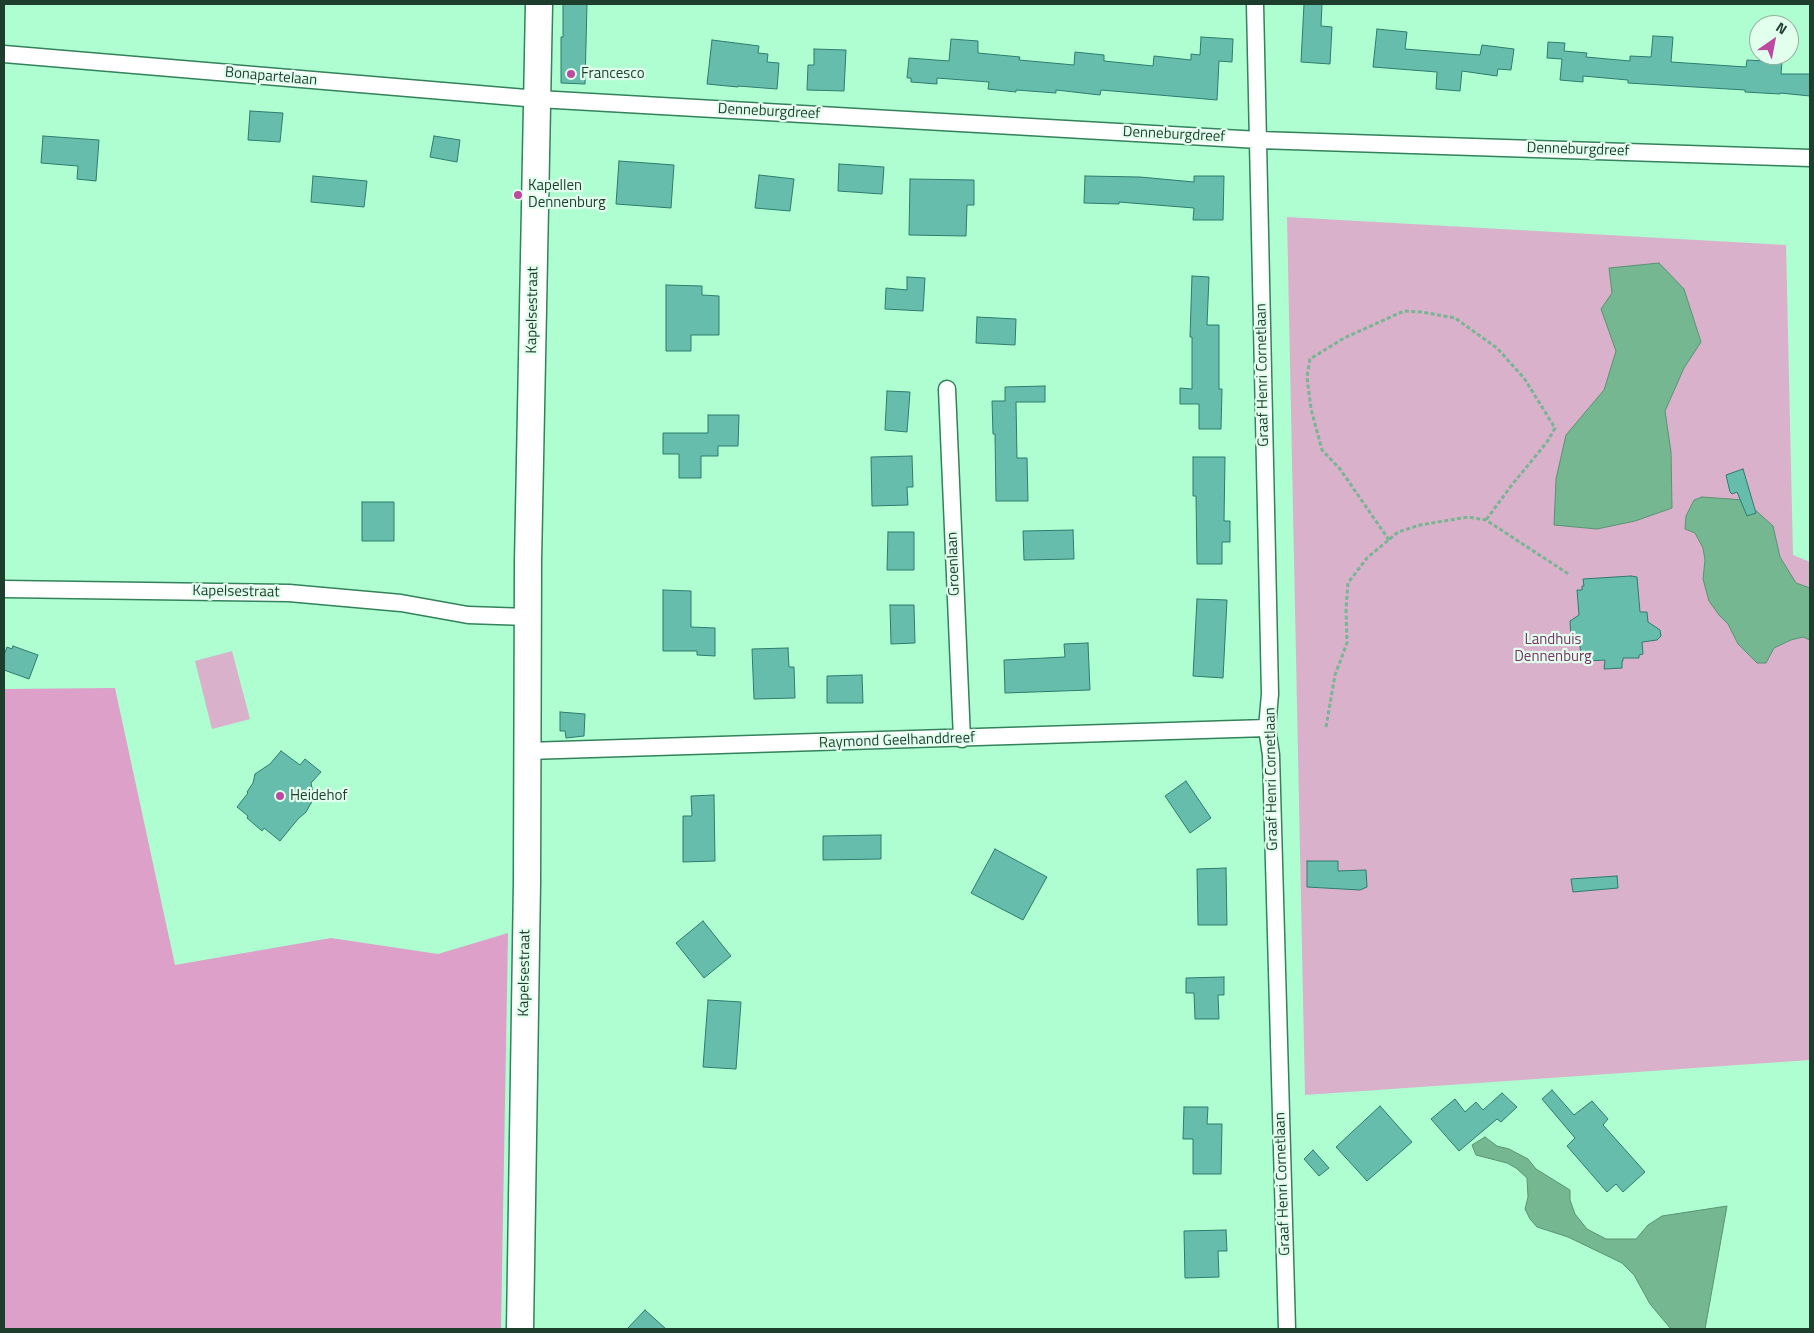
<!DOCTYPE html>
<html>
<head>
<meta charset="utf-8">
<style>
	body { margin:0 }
	#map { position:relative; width:1814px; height:1333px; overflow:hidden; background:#aefed1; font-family:"Titillium Web",sans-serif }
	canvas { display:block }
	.frame { position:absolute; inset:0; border:5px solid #1e3e2d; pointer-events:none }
	.north { position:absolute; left:1749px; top:15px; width:50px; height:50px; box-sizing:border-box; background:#e1ffec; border:1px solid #93b2a0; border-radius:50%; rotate:33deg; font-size:14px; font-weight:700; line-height:20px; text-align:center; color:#1e3e2d }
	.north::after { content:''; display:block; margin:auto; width:18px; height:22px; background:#be49a1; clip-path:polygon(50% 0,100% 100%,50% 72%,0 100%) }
</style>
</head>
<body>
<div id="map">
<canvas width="1814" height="1333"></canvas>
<div class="frame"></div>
<div class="north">N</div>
</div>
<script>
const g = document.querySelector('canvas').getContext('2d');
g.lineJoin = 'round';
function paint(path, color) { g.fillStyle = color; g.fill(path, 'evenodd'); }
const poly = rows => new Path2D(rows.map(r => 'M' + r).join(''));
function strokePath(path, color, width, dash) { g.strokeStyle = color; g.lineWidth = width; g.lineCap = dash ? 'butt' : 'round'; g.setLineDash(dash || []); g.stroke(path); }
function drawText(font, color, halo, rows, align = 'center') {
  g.font = font + ' "Titillium Web",sans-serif'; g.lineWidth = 4.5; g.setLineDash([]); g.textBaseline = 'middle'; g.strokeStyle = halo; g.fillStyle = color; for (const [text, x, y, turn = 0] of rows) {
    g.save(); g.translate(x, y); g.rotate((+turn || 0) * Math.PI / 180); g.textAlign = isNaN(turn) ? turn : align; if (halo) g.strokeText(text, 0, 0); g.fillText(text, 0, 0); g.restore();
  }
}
paint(poly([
	[1287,217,1786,245,1793,555,1810,562,1810,1060,1305,1095],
	[232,651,250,719,212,729,195,661]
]), '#d9b1cb');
paint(poly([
	[115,688,175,965,331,938,438,954,508,933,501,1329,4,1329,4,689]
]), '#dca0c9');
const water = poly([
	[1659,263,1684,289,1701,342,1684,368,1665,411,1671,452,1672,508,1635,521,1597,529,1554,525,1556,479,1566,435,1604,390,1616,351,1601,309,1612,293,1609,268,1659,263],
	[1702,497,1744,500,1773,526,1780,557,1796,583,1810,588,1810,640,1803,637,1791,640,1774,648,1766,663,1757,663,1738,644,1728,624,1719,615,1709,601,1703,579,1705,560,1703,548,1695,533,1685,529,1686,516,1694,500,1702,497],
	[1485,1137,1497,1146,1509,1149,1528,1159,1536,1169,1570,1190,1570,1200,1575,1214,1587,1229,1606,1239,1636,1239,1648,1225,1662,1216,1727,1206,1705,1329,1671,1329,1650,1304,1634,1275,1622,1263,1568,1237,1537,1227,1530,1219,1525,1209,1528,1197,1527,1178,1516,1168,1507,1163,1476,1155,1472,1145,1485,1137]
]);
paint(water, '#74b791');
strokePath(water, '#5a9373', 1);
const building = poly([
	[563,4,587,4,585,84,561,83,561,37,563,37,563,4],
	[1304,4,1322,4,1321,26,1332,27,1330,64,1301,62,1304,4],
	[1377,29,1407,32,1405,49,1480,55,1482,45,1514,49,1511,70,1498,69,1497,76,1462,71,1460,91,1436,89,1437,72,1373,67,1377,29],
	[1653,36,1673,37,1671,62,1746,67,1747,60,1782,62,1781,74,1810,74,1810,96,1780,93,1780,94,1745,92,1745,90,1628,83,1628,80,1583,76,1583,82,1560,80,1562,59,1547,58,1548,42,1565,43,1564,51,1587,53,1586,57,1630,61,1630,56,1651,57,1653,36],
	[1201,37,1233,39,1232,62,1219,61,1217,100,1101,90,1100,95,1056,90,1056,93,1016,90,1016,92,988,89,989,82,937,78,937,84,911,82,911,78,907,78,909,58,949,61,951,39,978,41,978,53,1020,57,1019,60,1074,65,1075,52,1104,55,1104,61,1153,66,1154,56,1191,60,1191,54,1200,55,1201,37],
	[712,40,759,46,758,53,768,54,767,62,779,63,777,89,738,86,738,87,707,84,712,40],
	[814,49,846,50,844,91,807,90,808,65,814,65,814,49],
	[250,111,283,113,280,142,248,140,250,111],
	[43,136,99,140,96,181,77,179,78,166,41,163,43,136],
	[434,136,460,140,457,162,430,157,434,136],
	[619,161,674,165,671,208,616,204,619,161],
	[839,164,884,167,882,194,838,191,839,164],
	[759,175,794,179,790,211,755,208,759,175],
	[313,176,367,181,364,207,311,202,313,176],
	[1085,176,1140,177,1194,182,1194,176,1224,176,1223,220,1193,220,1194,208,1119,202,1119,204,1084,203,1085,176],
	[910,179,974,180,974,205,967,205,966,236,909,235,910,179],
	[1192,276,1209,277,1207,325,1219,325,1219,389,1222,389,1221,429,1199,429,1199,404,1180,404,1180,388,1192,389,1192,337,1190,337,1192,276],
	[907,277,925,278,923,311,885,309,886,288,907,290,907,277],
	[666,285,702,286,702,295,719,296,719,335,691,335,691,351,666,351,666,285],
	[977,317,1016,319,1015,345,976,343,977,317],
	[1045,386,1045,402,1016,402,1017,458,1027,458,1028,501,996,501,995,434,993,434,992,401,1005,401,1005,387,1045,386],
	[887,391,910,392,907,432,885,430,887,391],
	[708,415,739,415,738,446,718,446,718,456,701,456,701,478,679,478,679,454,663,454,663,433,708,433,708,415],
	[912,456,913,487,907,487,908,505,872,506,871,457,912,456],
	[1193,457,1225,457,1224,521,1230,521,1230,542,1222,542,1222,564,1197,564,1196,496,1193,496,1193,457],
	[1743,469,1756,513,1747,516,1737,492,1732,494,1730,492,1726,475,1743,469],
	[362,502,394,502,394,541,362,541,362,502],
	[1073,530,1074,559,1024,560,1023,531,1073,530],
	[888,532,914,532,914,570,887,570,888,532],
	[1631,576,1637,577,1640,612,1647,612,1648,622,1660,630,1661,636,1657,640,1642,642,1643,654,1639,655,1639,658,1623,658,1623,661,1622,661,1622,668,1604,669,1605,660,1587,661,1587,657,1581,658,1580,646,1571,640,1570,621,1579,615,1577,590,1582,590,1582,586,1584,586,1583,579,1631,576],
	[663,590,691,591,691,627,715,628,715,656,697,655,697,651,663,651,663,590],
	[1197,599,1227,600,1223,678,1193,676,1197,599],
	[890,605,914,605,915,643,891,644,890,605],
	[1088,643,1090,690,1005,693,1004,660,1065,657,1064,644,1088,643],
	[13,646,38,655,29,679,4,670,4,655,7,647,12,649,13,646],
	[788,648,789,667,794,667,795,698,754,699,752,649,788,648],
	[862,675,863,703,827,703,827,676,862,675],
	[560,712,585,714,584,736,566,738,565,731,560,731,560,712],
	[281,751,300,765,305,759,321,772,311,783,314,798,306,812,298,819,280,841,264,828,262,831,247,818,248,816,237,807,248,793,247,792,253,783,255,774,270,764,281,751],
	[1186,781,1211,818,1190,833,1165,796,1186,781],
	[714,795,715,861,683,862,683,816,692,816,691,796,714,795],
	[881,835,881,859,823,860,823,836,881,835],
	[995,849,1047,877,1023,920,971,893,995,849],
	[1307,861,1338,861,1338,871,1366,870,1367,887,1360,890,1307,887,1307,861],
	[1226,868,1227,925,1198,925,1197,869,1226,868],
	[1617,876,1618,888,1573,892,1571,879,1617,876],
	[703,921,731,956,704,978,676,943,703,921],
	[1224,977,1224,995,1218,995,1219,1019,1195,1019,1194,993,1186,993,1186,978,1224,977],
	[708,1000,741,1002,736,1069,703,1067,708,1000],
	[1552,1090,1574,1115,1592,1101,1608,1119,1603,1125,1645,1172,1623,1192,1616,1184,1607,1192,1567,1146,1575,1138,1542,1099,1552,1090],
	[1502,1093,1517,1107,1501,1122,1497,1119,1459,1151,1431,1119,1455,1099,1465,1112,1476,1102,1483,1110,1502,1093],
	[1380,1106,1412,1142,1367,1181,1336,1147,1380,1106],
	[1184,1107,1208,1107,1207,1124,1222,1124,1221,1174,1193,1174,1193,1139,1183,1139,1184,1107],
	[1313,1150,1329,1168,1319,1176,1304,1159,1313,1150],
	[1226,1230,1227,1251,1218,1251,1219,1277,1185,1278,1184,1231,1226,1230],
	[645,1310,666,1329,627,1329,645,1310]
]);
paint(building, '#67bdab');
strokePath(building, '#2d7c6d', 1);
const minor = poly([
	[1255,4,1270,694,1267,728,1271,755,1287,1329],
	[4,54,538,99,1259,140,1810,158],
	[947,389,962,739],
	[4,589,289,593,401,603,468,615,528,617],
	[527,751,1267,728]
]);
const primary = poly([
	[520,1329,527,882,528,562,539,4]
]);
strokePath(minor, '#33825b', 19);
strokePath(primary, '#33825b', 29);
strokePath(poly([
	[1389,540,1340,469,1322,450,1311,409,1307,377,1310,359,1344,338,1404,311,1422,312,1455,318,1497,348,1524,378,1555,428,1547,442,1511,486,1486,520],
	[1326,727,1335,675,1347,643,1346,609,1348,583,1367,558,1398,532,1420,525,1468,517,1486,520,1570,575]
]), '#77b593', 3, [4, 2.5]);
strokePath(minor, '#fff', 16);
strokePath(primary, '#fff', 26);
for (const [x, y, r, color] of [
	[571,74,5,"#be49a1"],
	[518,195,5,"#be49a1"],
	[280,796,5,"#be49a1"]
]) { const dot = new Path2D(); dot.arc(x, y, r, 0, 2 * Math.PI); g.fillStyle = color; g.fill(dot); strokePath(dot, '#e1ffec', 2); }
drawText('15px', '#1e3e2d', '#e1ffec', [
	["Francesco",581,74],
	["Kapellen",528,186],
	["Dennenburg",528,203],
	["Heidehof",290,796]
], 'left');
drawText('15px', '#1e3e2d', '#e1ffec', [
	["Bonapartelaan",271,77,5],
	["Denneburgdreef",769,112,3],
	["Denneburgdreef",1174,135,3],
	["Denneburgdreef",1578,150,2],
	["Kapelsestraat",533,310,-89],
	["Graaf Henri Cornetlaan",1263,375,-91],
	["Groenlaan",954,564,-92],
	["Kapelsestraat",236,592,1],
	["Raymond Geelhanddreef",897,741,-2],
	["Graaf Henri Cornetlaan",1272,779,-91],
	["Kapelsestraat",525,973,-89],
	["Graaf Henri Cornetlaan",1283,1184,-92]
]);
drawText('15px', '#793367', '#e1ffec', [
	["Landhuis",1553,640],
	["Dennenburg",1553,657]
]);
</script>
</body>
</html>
